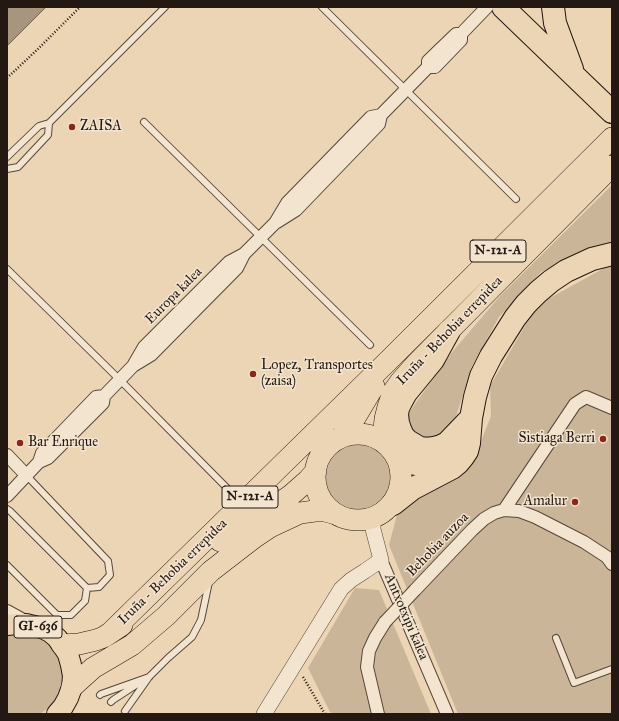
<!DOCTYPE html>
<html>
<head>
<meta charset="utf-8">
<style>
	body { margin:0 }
	#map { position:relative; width:619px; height:721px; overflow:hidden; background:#ecd5b5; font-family:"IM FELL Great Primer",serif }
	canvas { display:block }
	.frame { position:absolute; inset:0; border:8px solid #241812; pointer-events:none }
</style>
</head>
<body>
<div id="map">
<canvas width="619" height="721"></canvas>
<div class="frame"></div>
</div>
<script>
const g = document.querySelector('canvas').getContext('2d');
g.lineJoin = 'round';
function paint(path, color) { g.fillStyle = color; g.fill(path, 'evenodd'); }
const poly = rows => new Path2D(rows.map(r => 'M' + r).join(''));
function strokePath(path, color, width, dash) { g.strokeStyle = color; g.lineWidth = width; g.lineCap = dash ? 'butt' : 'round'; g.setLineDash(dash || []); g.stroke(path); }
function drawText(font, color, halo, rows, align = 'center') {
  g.font = font + ' "IM FELL Great Primer",serif'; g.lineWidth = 3; g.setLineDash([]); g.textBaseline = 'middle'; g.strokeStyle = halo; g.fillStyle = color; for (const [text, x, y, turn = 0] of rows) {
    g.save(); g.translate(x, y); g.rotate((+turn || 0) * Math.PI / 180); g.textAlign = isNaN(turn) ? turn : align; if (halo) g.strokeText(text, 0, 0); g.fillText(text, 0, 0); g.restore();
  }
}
paint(poly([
	[612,185,612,245,596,248,541,272,499,317,472,366,453,426,434,442,412,435,407,421,410,411,453,351,500,296],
	[608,266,612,266,612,714,458,714,389,545,398,511,472,464,491,416,490,386,537,305],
	'326 477a32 32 0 1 1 64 0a32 32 0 1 1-64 0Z',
	[355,588,379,590,431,714,333,714,330,712,308,668],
	[14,634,24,634,33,636,42,640,49,646,55,653,60,661,62,671,62,680,60,690,56,698,51,706,40,714,7,714,7,636]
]), '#cab599');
const water = poly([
	[7,7,46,7,7,46,7,7]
]);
paint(water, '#a8957e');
strokePath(water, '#736353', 1);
const service = poly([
	[322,7,516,199],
	[144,122,370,345],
	[7,157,39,126,49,123,165,7],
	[7,169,18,167,48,135,49,123],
	[7,269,120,380,228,489],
	[7,509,10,511,87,588,99,587,110,575,108,561,27,476],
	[7,565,57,615,71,615,85,601,87,588],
	[556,638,574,683,612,669],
	[100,695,101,694,149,677],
	[111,702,113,700,139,683],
	[125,711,149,677,168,658,192,637,201,620,209,582]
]);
const minor = poly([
	[428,67,435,67,461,40,461,35],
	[277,222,296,210,379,124,381,115],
	[133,366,144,347,229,262,244,254,275,223,287,203,371,117,381,115,428,67,428,61,456,34,461,34,487,7],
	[7,455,27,476],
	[39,462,42,453,96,397,104,396,133,366,151,355,237,268,244,254],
	[7,496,39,462,48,458,103,403,104,396],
	[504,510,575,404,586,397,612,408],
	[381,560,447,714],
	[415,590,472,530,484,519,494,513,504,510,519,511,535,517,584,542,607,557,612,564],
	[7,611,27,622],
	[378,714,367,667,369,651,375,638,385,622]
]);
const tertiary = poly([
	[264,714,341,589,351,580,365,571,381,560,373,529,373,518]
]);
const primary = poly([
	[7,625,18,624,26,624,42,628,50,632,57,638,62,645,68,654,71,665,73,676,72,687,68,698,63,707,57,714]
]);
const trunk = poly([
	'315 477a43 43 0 1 1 86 0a43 43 0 1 1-86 0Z',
	[340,438,352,423,374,386],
	[385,442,384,430,385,419,388,407,393,392,400,382,416,364,612,166],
	[220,541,248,520,281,502,291,495,308,480,316,471],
	[111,632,388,361,612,138],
	[62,645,79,644,96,640,104,637,122,625],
	[72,687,93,668,132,645,166,616,211,571,255,537,270,527,300,513,315,511,325,511,336,514]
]);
const motorway = poly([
	[503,7,612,112],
	[553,7,555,23,572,69],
	[449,331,433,360,406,393,401,402,398,408,397,415,398,423,400,429,403,436,408,441,420,448,427,449,434,448,441,446,447,443,471,418],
	[398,458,410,463,421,465,429,465,438,462,447,456,451,451],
	[393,504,412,489,452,468,458,463,463,457,467,451,469,443,471,418,475,397,481,376,491,356,515,318,526,304,538,292,551,281,566,271,592,259,612,254]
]);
strokePath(service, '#56473b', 8);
strokePath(minor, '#56473b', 14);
strokePath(tertiary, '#56473b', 16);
strokePath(primary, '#241812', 22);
strokePath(trunk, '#241812', 22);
strokePath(motorway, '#241812', 24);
strokePath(poly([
	[7,78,39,48,80,7],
	[303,677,325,714]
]), '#241812', 2.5, [1, 2]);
strokePath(service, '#f3e4cf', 6);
strokePath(minor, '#f3e4cf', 12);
strokePath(tertiary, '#f3e4cf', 15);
strokePath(primary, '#ecd5b5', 20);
strokePath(trunk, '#ecd5b5', 21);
strokePath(motorway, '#ecd5b5', 22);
const minorBridge = poly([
	[385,622,415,590]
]);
strokePath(minorBridge, '#56473b', 14, []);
strokePath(minorBridge, '#f3e4cf', 12);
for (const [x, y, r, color] of [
	[72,127,4,"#8f2418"],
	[253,374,4,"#8f2418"],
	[603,439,4,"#8f2418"],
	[20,443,4,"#8f2418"],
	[575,502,4,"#8f2418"]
]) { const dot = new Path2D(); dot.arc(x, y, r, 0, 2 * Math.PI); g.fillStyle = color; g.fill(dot); strokePath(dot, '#f3e4cf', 1.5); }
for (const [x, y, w] of [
	[498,251,56],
	[250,497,56],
	[38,627,48]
]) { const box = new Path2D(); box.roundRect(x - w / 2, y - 11, w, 22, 3); g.fillStyle = '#f3e4cf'; g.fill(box); strokePath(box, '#241812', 1); }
drawText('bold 13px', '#241812', null, [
	["N-121-A",498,251],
	["N-121-A",250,497],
	["GI-636",38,627]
]);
drawText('14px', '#241812', '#f3e4cf', [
	["ZAISA",80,127],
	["Lopez, Transportes",261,366],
	["(zaisa)",261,382],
	["Sistiaga Berri",595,439,"right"],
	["Bar Enrique",28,443],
	["Amalur",567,502,"right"]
], 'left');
drawText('14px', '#241812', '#f3e4cf', [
	["Europa kalea",174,296,-45],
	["Iruña - Behobia errepidea",450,331,-46],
	["Behobia auzoa",438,545,-46],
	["Iruña - Behobia errepidea",173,572,-44],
	["Antxotxipi kalea",406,617,67]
]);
</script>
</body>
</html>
